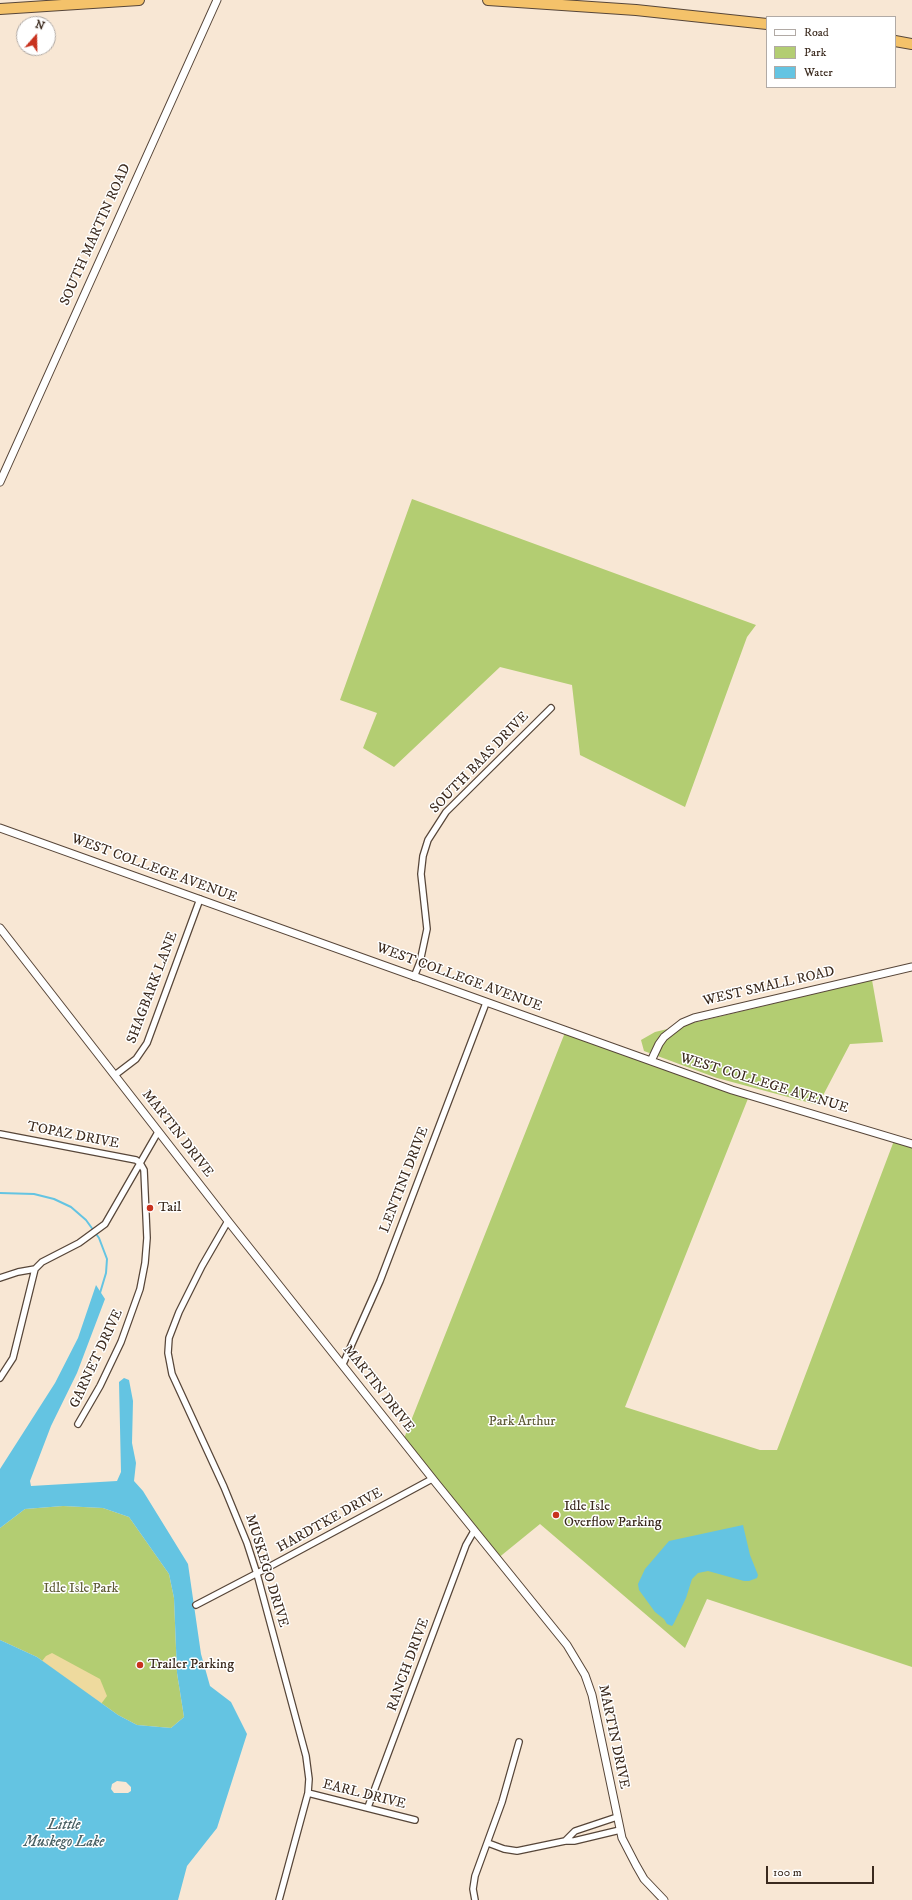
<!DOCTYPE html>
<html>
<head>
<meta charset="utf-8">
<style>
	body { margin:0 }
	#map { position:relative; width:912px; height:1900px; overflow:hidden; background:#f8e7d4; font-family:"IM FELL DW Pica",serif }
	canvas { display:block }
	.legend { position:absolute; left:766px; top:16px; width:130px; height:72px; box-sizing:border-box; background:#fff; border:1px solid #b1aaa5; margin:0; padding:5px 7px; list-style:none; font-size:12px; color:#3b2a1e }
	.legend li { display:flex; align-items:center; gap:8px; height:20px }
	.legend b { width:20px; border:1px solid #b1aaa5 }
	.north { position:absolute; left:16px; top:16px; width:40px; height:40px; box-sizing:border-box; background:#fff; border:1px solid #b1aaa5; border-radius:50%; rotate:20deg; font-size:11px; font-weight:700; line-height:16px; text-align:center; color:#3b2a1e }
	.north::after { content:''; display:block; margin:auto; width:14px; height:18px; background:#c8321e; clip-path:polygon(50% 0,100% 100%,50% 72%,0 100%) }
	.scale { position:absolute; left:766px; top:1866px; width:108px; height:18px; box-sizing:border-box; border:2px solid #3b2a1e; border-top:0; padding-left:5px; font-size:12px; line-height:14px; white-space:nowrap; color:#3b2a1e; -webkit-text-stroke:3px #fff; paint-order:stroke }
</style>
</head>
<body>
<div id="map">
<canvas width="912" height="1900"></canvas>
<ul class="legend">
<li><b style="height:5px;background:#fff"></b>Road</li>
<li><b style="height:11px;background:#b3cd72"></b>Park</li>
<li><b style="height:11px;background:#64c4e2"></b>Water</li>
</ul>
<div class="north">N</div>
<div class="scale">100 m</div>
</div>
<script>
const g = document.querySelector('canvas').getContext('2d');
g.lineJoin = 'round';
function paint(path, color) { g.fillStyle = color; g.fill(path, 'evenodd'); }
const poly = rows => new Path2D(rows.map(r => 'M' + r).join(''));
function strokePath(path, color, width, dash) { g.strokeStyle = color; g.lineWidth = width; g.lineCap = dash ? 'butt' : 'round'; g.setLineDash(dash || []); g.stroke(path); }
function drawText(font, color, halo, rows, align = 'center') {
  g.font = font + ' "IM FELL DW Pica",serif'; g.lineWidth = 3; g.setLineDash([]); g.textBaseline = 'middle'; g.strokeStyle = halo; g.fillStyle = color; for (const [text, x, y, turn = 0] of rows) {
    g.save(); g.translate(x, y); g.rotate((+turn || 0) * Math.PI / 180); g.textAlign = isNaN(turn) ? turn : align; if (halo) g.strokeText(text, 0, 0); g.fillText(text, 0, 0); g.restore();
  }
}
paint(poly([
	[412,499,756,625,747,637,685,807,580,755,572,685,500,667,394,767,363,748,377,713,340,700],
	[872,980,883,1042,850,1044,818,1105,717,1078,644,1051,641,1040,655,1032],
	[566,1030,749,1096,625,1407,760,1450,777,1450,895,1138,912,1145,912,1667,707,1599,685,1648,540,1524,497,1559,403,1441],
	[63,1506,103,1508,129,1517,169,1574,174,1598,177,1673,184,1717,171,1728,137,1725,118,1715,37,1657,0,1640,0,1528,25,1509]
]), '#b3cd72');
paint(poly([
	[52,1653,100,1679,107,1696,101,1704,42,1661,46,1656]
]), '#eeda9e');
paint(poly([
	[96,1285,105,1299,77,1373,51,1426,30,1481,31,1486,117,1481,121,1472,119,1382,124,1378,129,1380,133,1401,132,1443,136,1463,134,1481,143,1491,188,1564,201,1654,210,1686,231,1702,247,1734,217,1828,187,1866,178,1900,0,1900,0,1640,37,1657,118,1715,137,1725,171,1728,184,1717,177,1673,174,1598,169,1574,129,1517,103,1508,63,1506,25,1509,0,1528,0,1469,55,1383,78,1338],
	[117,1781,126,1782,131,1787,131,1791,128,1793,114,1793,111,1789,112,1784],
	[743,1525,750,1555,758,1575,757,1578,749,1581,744,1581,708,1571,698,1573,692,1579,686,1598,674,1623,672,1626,667,1624,664,1619,655,1612,639,1590,638,1584,645,1569,669,1541]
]), '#64c4e2');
strokePath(poly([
	[0,1193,34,1194,54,1199,71,1207,86,1220,99,1238,107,1259,106,1273,100,1293]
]), '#64c4e2', 2);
const minor = poly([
	[414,977,420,962,427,929,421,874,423,856,428,840,446,812,551,708],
	[115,1075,136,1059,147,1043,200,899],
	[0,1134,136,1160,140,1163,144,1170,147,1238,145,1263,140,1289,121,1342,100,1386,78,1424],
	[228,1221,202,1266,179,1312,169,1338,168,1353,172,1374,224,1487,247,1543,257,1574,306,1756,309,1779,308,1793,279,1900],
	[0,1278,18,1272,35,1269],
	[343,1364,380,1281,486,1003],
	[0,1378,13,1358,35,1269,42,1262,79,1243,105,1224,158,1132],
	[196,1605,267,1568,432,1479],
	[308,1793,415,1820],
	[368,1807,466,1545,474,1531],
	[565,1841,575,1831,617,1817],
	[488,1843,504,1849,517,1851,565,1841,574,1841,620,1830],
	[475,1900,473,1889,475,1876,502,1802,519,1742]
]);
const tertiary = poly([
	[0,482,217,0],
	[0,828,732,1090,912,1144],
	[0,928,228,1221,436,1483,567,1645,585,1675,592,1695,622,1838,636,1865,644,1879,664,1900],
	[651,1061,659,1044,664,1037,682,1023,694,1018,912,967]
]);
const motorway = poly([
	[488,0,636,10,767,24],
	[0,9,139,0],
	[895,41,912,44]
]);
strokePath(minor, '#574639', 8);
strokePath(tertiary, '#574639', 9);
strokePath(motorway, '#574639', 12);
strokePath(minor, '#fff', 5.5);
strokePath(tertiary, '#fff', 7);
strokePath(motorway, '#f4c26a', 10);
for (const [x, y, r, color] of [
	[150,1208,4,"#c8321e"],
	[556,1515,4,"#c8321e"],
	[140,1665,4,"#c8321e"]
]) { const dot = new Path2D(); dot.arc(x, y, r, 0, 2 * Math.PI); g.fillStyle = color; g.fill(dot); strokePath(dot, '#fff', 1.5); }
drawText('14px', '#3b2a1e', '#fff', [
	["SOUTH MARTIN ROAD",96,235,-66],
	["SOUTH BAAS DRIVE",480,763,-46],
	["WEST COLLEGE AVENUE",154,869,20],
	["WEST COLLEGE AVENUE",459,978,20],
	["WEST SMALL ROAD",769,987,-13],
	["SHAGBARK LANE",153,988,-69],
	["WEST COLLEGE AVENUE",764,1084,17],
	["MARTIN DRIVE",177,1134,52],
	["TOPAZ DRIVE",73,1136,11],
	["LENTINI DRIVE",405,1180,-69],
	["GARNET DRIVE",97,1359,-65],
	["MARTIN DRIVE",378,1389,52],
	["HARDTKE DRIVE",330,1521,-29],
	["MUSKEGO DRIVE",266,1571,73],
	["RANCH DRIVE",409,1665,-70],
	["MARTIN DRIVE",613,1737,78],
	["EARL DRIVE",364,1795,14]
]);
drawText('14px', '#3b2a1e', '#fff', [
	["Tail",158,1208],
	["Idle Isle",564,1507],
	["Overflow Parking",564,1523],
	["Trailer Parking",148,1665]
], 'left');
drawText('14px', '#5f5b37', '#fff', [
	["Park Arthur",522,1422],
	["Idle Isle Park",81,1589]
]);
drawText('italic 15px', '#496063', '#fff', [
	["Little",64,1826],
	["Muskego Lake",64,1843]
]);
</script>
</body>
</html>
